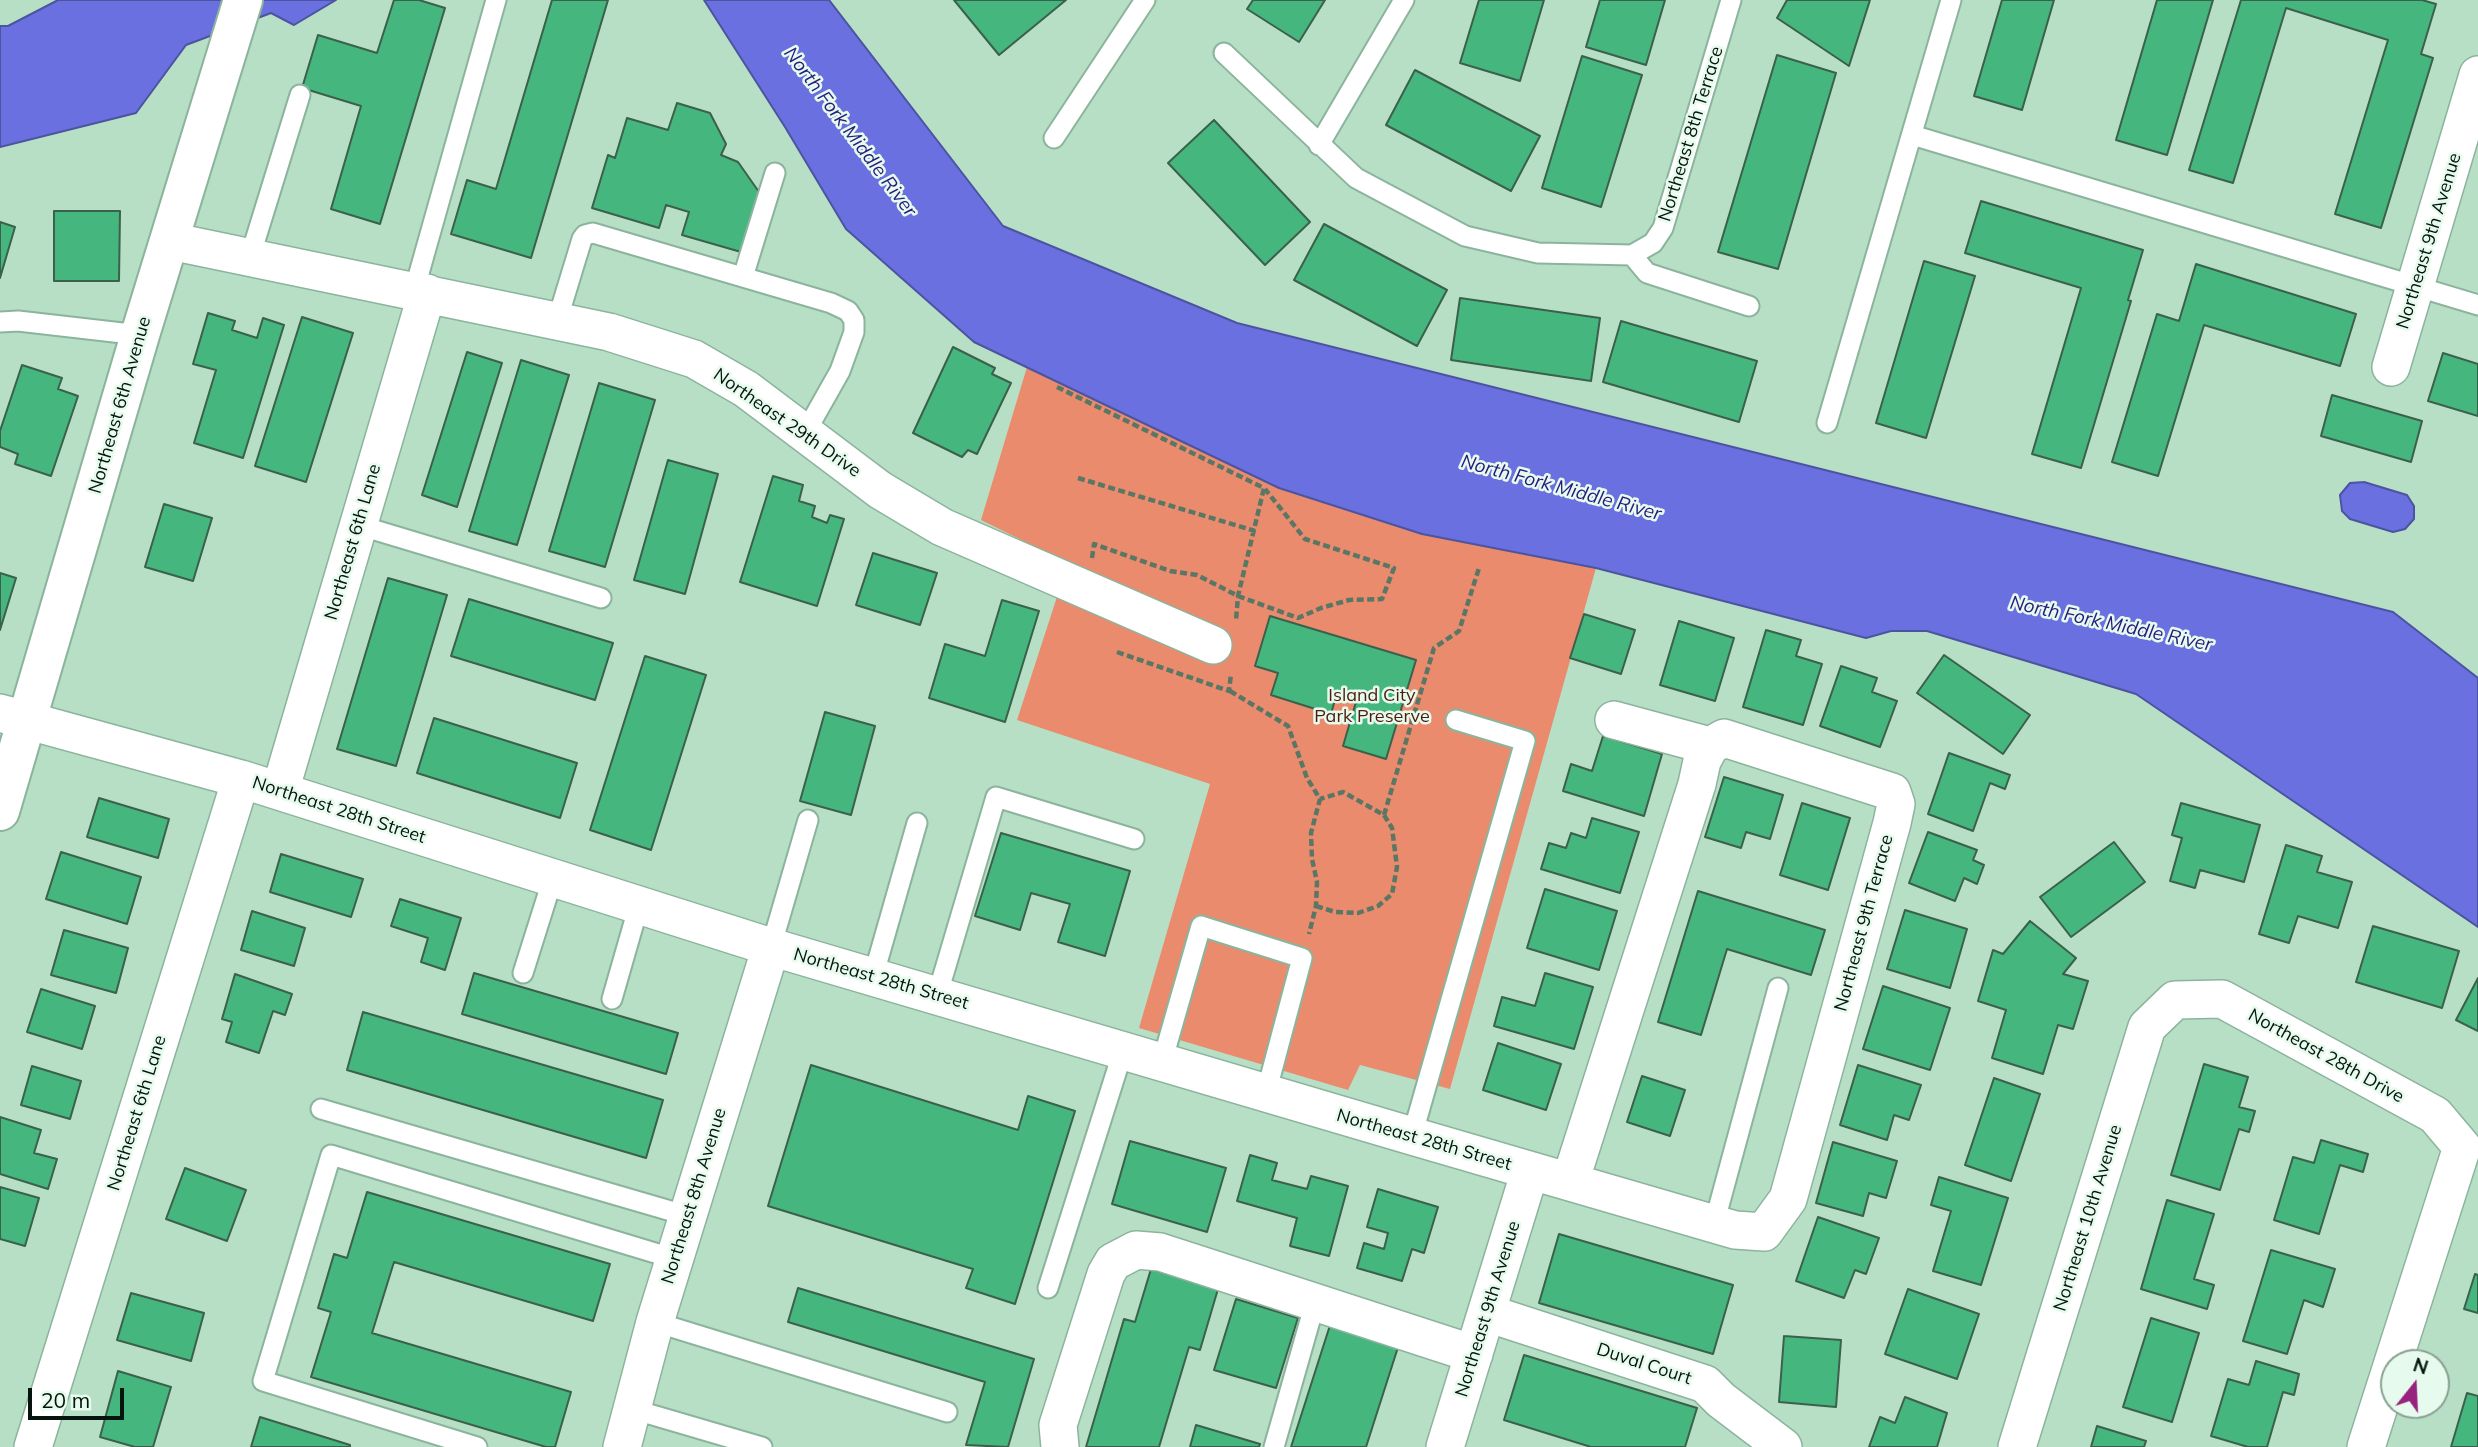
<!DOCTYPE html>
<html>
<head>
<meta charset="utf-8">
<style>
	body { margin:0 }
	#map { position:relative; width:2478px; height:1447px; overflow:hidden; background:#b6dfc6; font-family:Mulish,sans-serif }
	canvas { display:block }
	.north { position:absolute; left:2380px; top:1349px; width:70px; height:70px; box-sizing:border-box; background:#e6fbed; border:2px solid #8c9f93; border-radius:50%; rotate:18deg; font-size:19px; font-weight:700; line-height:28px; text-align:center; color:#05140c }
	.north::after { content:''; display:block; margin:auto; width:24px; height:32px; background:#98237f; clip-path:polygon(50% 0,100% 100%,50% 72%,0 100%) }
	.scale { position:absolute; left:28px; top:1388px; width:96px; height:32px; box-sizing:border-box; border:4px solid #05140c; border-top:0; padding-left:9px; font-size:21px; line-height:24px; white-space:nowrap; color:#05140c; -webkit-text-stroke:5px #e6fbed; paint-order:stroke }
</style>
</head>
<body>
<div id="map">
<canvas width="2478" height="1447"></canvas>
<div class="north">N</div>
<div class="scale">20 m</div>
</div>
<script>
const g = document.querySelector('canvas').getContext('2d');
g.lineJoin = 'round';
function paint(path, color) { g.fillStyle = color; g.fill(path, 'evenodd'); }
const poly = rows => new Path2D(rows.map(r => 'M' + r).join(''));
function strokePath(path, color, width, dash) { g.strokeStyle = color; g.lineWidth = width; g.lineCap = dash ? 'butt' : 'round'; g.setLineDash(dash || []); g.stroke(path); }
function drawText(font, color, halo, rows, align = 'center') {
  g.font = font + ' Mulish,sans-serif'; g.lineWidth = 5; g.setLineDash([]); g.textBaseline = 'middle'; g.strokeStyle = halo; g.fillStyle = color; for (const [text, x, y, turn = 0] of rows) {
    g.save(); g.translate(x, y); g.rotate((+turn || 0) * Math.PI / 180); g.textAlign = isNaN(turn) ? turn : align; if (halo) g.strokeText(text, 0, 0); g.fillText(text, 0, 0); g.restore();
  }
}
paint(poly([
	[1027,367,1279,488,1422,534,1596,568,1450,1089,1360,1065,1348,1090,1139,1028,1210,784,1017,720,1068,563,981,520]
]), '#eb8b6d');
const water = poly([
	[58,0,336,0,294,25,271,13,186,45,136,113,0,147,0,26,8,26,58,0],
	[704,0,829,0,1003,226,1237,323,2393,612,2478,678,2478,927,2136,694,1927,631,1891,631,1866,638,1596,568,1422,534,1279,488,974,342,846,229,785,127,704,0],
	[2364,482,2407,495,2414,506,2414,519,2405,529,2393,532,2350,519,2342,511,2340,495,2350,483,2364,482]
]);
paint(water, '#6a70e0');
strokePath(water, '#4c54a0', 2);
const building = poly([
	[394,0,419,0,445,8,380,224,331,209,361,106,302,88,318,35,377,53,394,0],
	[552,0,608,0,531,258,451,234,467,180,496,189,552,0],
	[954,0,1066,0,999,55,954,0],
	[1253,0,1325,0,1299,42,1247,9,1253,0],
	[1479,0,1544,0,1520,81,1460,63,1479,0],
	[1600,0,1665,0,1646,65,1586,47,1600,0],
	[1787,0,1870,0,1849,66,1777,18,1787,0],
	[2002,0,2054,0,2022,110,1974,96,2002,0],
	[2157,0,2213,0,2167,155,2116,140,2157,0],
	[2241,0,2422,0,2436,4,2421,54,2433,58,2381,228,2335,214,2388,40,2286,8,2233,183,2189,170,2241,0],
	[1777,55,1836,73,1778,269,1718,252,1777,55],
	[1582,56,1642,75,1601,207,1542,188,1582,56],
	[1415,70,1540,136,1511,191,1386,125,1415,70],
	[677,103,710,113,726,144,721,155,738,162,759,192,748,254,682,235,689,212,666,205,659,228,592,208,608,155,615,158,627,118,668,130,677,103],
	[1214,120,1310,222,1265,265,1168,163,1214,120],
	[1981,201,2143,250,2128,300,2131,301,2081,468,2032,454,2081,288,1965,253,1981,201],
	[54,211,120,211,119,281,54,281,54,211],
	[0,222,15,227,0,278,0,222],
	[1324,224,1447,290,1417,346,1294,280,1324,224],
	[1924,261,1975,276,1926,438,1876,423,1924,261],
	[2196,264,2356,314,2340,366,2204,325,2158,476,2112,462,2157,314,2179,321,2196,264],
	[1460,298,1600,318,1591,381,1451,360,1460,298],
	[208,313,235,321,232,330,257,338,263,318,284,325,243,458,194,443,216,370,193,364,208,313],
	[302,317,353,333,306,482,255,466,302,317],
	[1621,321,1757,361,1739,422,1603,382,1621,321],
	[953,347,995,368,992,374,1011,383,977,454,968,450,962,457,913,433,953,347],
	[467,352,502,363,457,507,422,495,467,352],
	[2443,353,2478,364,2478,416,2428,401,2443,353],
	[521,360,569,375,517,545,469,531,521,360],
	[22,365,62,378,58,389,78,396,51,476,15,464,18,454,0,447,0,431,22,365],
	[599,383,655,400,605,567,549,551,599,383],
	[2332,395,2422,421,2411,462,2321,436,2332,395],
	[668,460,718,474,685,594,634,580,668,460],
	[773,476,803,485,799,501,815,506,812,517,827,523,830,515,844,519,817,606,740,582,773,476],
	[164,504,212,518,193,581,145,567,164,504],
	[873,553,937,573,920,625,856,605,873,553],
	[0,573,16,578,0,630,0,573],
	[388,578,447,595,396,766,337,749,388,578],
	[469,599,613,643,595,700,451,656,469,599],
	[1002,600,1039,611,1005,722,929,698,945,644,985,656,1002,600],
	[1584,614,1635,630,1621,674,1570,658,1584,614],
	[1270,616,1416,660,1386,759,1343,746,1356,702,1336,696,1331,714,1271,695,1278,673,1255,666,1270,616],
	[1679,621,1734,638,1715,701,1660,685,1679,621],
	[1766,630,1801,640,1796,656,1822,664,1803,725,1743,707,1766,630],
	[1944,655,2030,715,2003,754,1917,693,1944,655],
	[645,656,706,675,651,850,590,830,645,656],
	[1841,666,1877,678,1872,692,1897,701,1880,747,1820,726,1841,666],
	[825,712,875,726,851,815,800,801,825,712],
	[434,718,577,763,560,818,417,773,434,718],
	[1603,736,1662,754,1644,816,1563,791,1571,764,1592,771,1603,736],
	[1949,753,2010,775,2005,789,1990,783,1973,831,1928,814,1949,753],
	[1724,777,1783,795,1770,839,1746,832,1741,848,1705,837,1724,777],
	[99,798,169,819,158,858,87,837,99,798],
	[1802,803,1850,818,1828,890,1780,875,1802,803],
	[2181,803,2260,825,2244,882,2200,870,2195,888,2170,881,2182,838,2172,835,2181,803],
	[1592,818,1639,832,1620,893,1541,869,1549,843,1566,848,1571,833,1586,838,1592,818],
	[1928,832,1977,850,1973,860,1984,865,1977,884,1964,878,1955,901,1909,883,1928,832],
	[1001,833,1130,871,1105,956,1058,942,1070,904,1031,893,1020,930,975,916,1001,833],
	[2114,842,2145,882,2071,937,2040,897,2114,842],
	[2286,845,2322,856,2317,872,2352,882,2338,928,2298,916,2289,943,2259,934,2286,845],
	[61,852,141,877,127,924,46,899,61,852],
	[281,854,363,879,351,917,270,892,281,854],
	[1545,889,1617,911,1599,970,1527,948,1545,889],
	[1698,891,1825,930,1811,975,1727,949,1701,1035,1658,1022,1698,891],
	[400,899,461,918,445,970,421,962,428,938,391,926,400,899],
	[1905,910,1967,929,1950,988,1887,969,1905,910],
	[252,911,305,928,294,966,241,950,252,911],
	[2030,921,2076,958,2063,974,2088,981,2073,1029,2058,1025,2043,1074,1992,1058,2006,1010,1978,1001,1993,950,2003,954,2030,921],
	[2373,926,2459,951,2442,1008,2356,982,2373,926],
	[64,930,128,948,116,993,51,975,64,930],
	[474,973,678,1033,666,1074,462,1014,474,973],
	[1545,973,1593,987,1574,1049,1494,1026,1502,997,1535,1006,1545,973],
	[235,974,292,994,285,1015,273,1011,259,1053,226,1042,232,1022,222,1019,235,974],
	[2478,978,2478,1031,2456,1020,2478,978],
	[1883,986,1950,1008,1930,1070,1863,1049,1883,986],
	[41,989,95,1006,82,1049,27,1032,41,989],
	[363,1012,663,1100,646,1158,347,1070,363,1012],
	[1498,1043,1561,1064,1546,1110,1483,1090,1498,1043],
	[2204,1064,2248,1077,2239,1107,2255,1111,2249,1132,2239,1129,2220,1190,2171,1175,2204,1064],
	[811,1065,1018,1130,1028,1096,1075,1111,1015,1304,966,1288,973,1269,768,1206,811,1065],
	[1858,1065,1921,1085,1909,1120,1894,1115,1887,1140,1840,1125,1858,1065],
	[32,1066,81,1081,70,1119,21,1105,32,1066],
	[1642,1076,1685,1090,1670,1136,1627,1122,1642,1076],
	[1994,1078,2040,1094,2011,1181,1965,1165,1994,1078],
	[0,1117,41,1130,34,1153,57,1159,48,1189,0,1174,0,1117],
	[2321,1140,2368,1154,2363,1172,2340,1165,2319,1234,2274,1220,2293,1157,2314,1163,2321,1140],
	[1130,1141,1226,1168,1207,1232,1112,1204,1130,1141],
	[1833,1142,1897,1161,1886,1198,1869,1193,1863,1216,1816,1203,1833,1142],
	[1250,1155,1277,1163,1272,1180,1307,1189,1311,1176,1348,1186,1329,1256,1290,1246,1297,1218,1237,1201,1250,1155],
	[185,1168,246,1190,227,1241,166,1219,185,1168],
	[1939,1177,2008,1198,1981,1285,1933,1271,1951,1211,1931,1205,1939,1177],
	[0,1187,39,1198,25,1246,0,1239,0,1187],
	[1378,1189,1438,1207,1424,1253,1412,1249,1402,1281,1357,1268,1364,1243,1384,1249,1388,1233,1367,1227,1378,1189],
	[367,1192,610,1264,593,1321,394,1262,372,1333,571,1392,555,1447,546,1447,311,1377,331,1312,318,1308,334,1254,347,1258,367,1192],
	[2167,1200,2214,1214,2194,1279,2214,1285,2207,1309,2141,1289,2167,1200],
	[1818,1217,1879,1238,1866,1274,1855,1270,1844,1298,1796,1281,1818,1217],
	[1559,1234,1733,1285,1713,1354,1539,1303,1559,1234],
	[2271,1250,2335,1269,2323,1307,2304,1300,2287,1354,2243,1341,2271,1250],
	[1151,1269,1218,1289,1200,1350,1189,1347,1159,1447,1086,1447,1124,1319,1135,1322,1151,1269],
	[2475,1274,2478,1275,2478,1313,2464,1309,2475,1274],
	[798,1288,1034,1359,1008,1447,966,1445,985,1382,788,1322,798,1288],
	[1908,1289,1979,1314,1957,1379,1885,1354,1908,1289],
	[131,1293,204,1313,191,1361,117,1340,131,1293],
	[1236,1299,1298,1318,1276,1388,1214,1370,1236,1299],
	[2151,1318,2199,1333,2172,1422,2123,1407,2151,1318],
	[1332,1319,1400,1341,1366,1447,1291,1447,1332,1319],
	[1784,1336,1841,1340,1836,1407,1779,1402,1784,1336],
	[1524,1355,1697,1408,1685,1447,1591,1447,1504,1420,1524,1355],
	[2256,1361,2299,1374,2294,1395,2283,1392,2267,1447,2248,1447,2211,1436,2228,1379,2249,1385,2256,1361],
	[118,1371,171,1387,153,1447,135,1447,100,1437,118,1371],
	[2467,1393,2478,1396,2478,1447,2451,1447,2467,1393],
	[1905,1397,1947,1413,1937,1447,1869,1447,1880,1417,1895,1423,1905,1397],
	[260,1417,350,1445,350,1447,251,1447,260,1417],
	[1196,1425,1260,1444,1259,1447,1190,1447,1196,1425],
	[2097,1426,2146,1441,2144,1447,2091,1447,2097,1426]
]);
paint(building, '#45b77e');
strokePath(building, '#3b604b', 2);
const service = poly([
	[1224,53,1356,178,1465,236,1538,253,1632,255,1653,243,1663,228,1731,0],
	[1912,135,2478,305],
	[1054,138,1145,0],
	[1319,145,1404,0],
	[1632,255,1647,273,1749,306],
	[250,257,300,95],
	[743,277,775,173],
	[414,291,496,0],
	[557,321,582,239,585,235,593,233,831,303,848,311,854,320,854,332,840,371,805,433],
	[0,322,18,321,140,335],
	[1827,423,1951,0],
	[358,525,601,598],
	[771,947,808,820],
	[523,973,553,878],
	[873,977,917,823],
	[937,996,996,797,1134,839],
	[612,999,639,905],
	[1162,1062,1201,926,1302,958,1266,1093],
	[321,1109,688,1216],
	[1412,1136,1525,741,1456,720],
	[1714,1224,1778,988],
	[1048,1288,1123,1051],
	[655,1322,947,1412],
	[632,1409,762,1447],
	[477,1447,263,1381,331,1155,675,1259],
	[1274,1447,1315,1303]
]);
const minor = poly([
	[170,241,609,332,694,359,746,389,880,490,942,527,1213,645],
	[2391,367,2478,75],
	[0,713,241,779,771,947,1412,1136,1570,1182,1735,1230,1764,1232,1788,1199,1892,823,1896,804,1892,792,1724,738,1710,746,1702,761,1697,784,1570,1182],
	[1614,720,1710,746],
	[280,791,427,293],
	[1487,1313,1705,1384,1721,1400,1783,1447],
	[33,1447,241,779],
	[622,1447,655,1322,771,947],
	[1060,1447,1058,1425,1106,1274,1113,1262,1136,1250,1160,1252,1191,1262,1474,1354],
	[1445,1447,1530,1171],
	[2017,1447,2147,1027,2175,1000,2222,999,2435,1115,2462,1147,2366,1447]
]);
const tertiary = poly([
	[0,811,140,335,243,0]
]);
strokePath(service, '#8cb49c', 23);
strokePath(minor, '#8cb49c', 40);
strokePath(tertiary, '#8cb49c', 42);
strokePath(poly([
	[1057,387,1264,488,1238,596,1236,620],
	[1078,478,1255,531],
	[1092,558,1094,544,1170,571,1197,575,1238,596,1298,618,1321,608,1349,600,1382,599,1394,568,1305,539,1265,489],
	[1117,652,1229,691,1231,674],
	[1230,691,1288,726,1307,778,1320,799,1311,833,1312,859,1317,882,1316,906,1309,934],
	[1384,815,1434,648,1459,631,1479,568],
	[1316,906,1335,912,1358,913,1378,906,1392,894,1397,867,1392,828,1384,815,1343,792,1320,799]
]), '#5a7665', 4.5, [7, 3.5]);
strokePath(service, '#fff', 19);
strokePath(minor, '#fff', 37);
strokePath(tertiary, '#fff', 38);
drawText('18px', '#05140c', '#e6fbed', [
	["Northeast 8th Terrace",1691,134,-73],
	["Northeast 9th Avenue",2429,241,-73],
	["Northeast 6th Avenue",120,405,-74],
	["Northeast 29th Drive",787,423,35],
	["Northeast 6th Lane",353,542,-74],
	["Northeast 28th Street",339,810,18],
	["Northeast 9th Terrace",1864,923,-75],
	["Northeast 28th Street",881,979,16],
	["Northeast 28th Drive",2326,1056,29],
	["Northeast 6th Lane",137,1113,-73],
	["Northeast 28th Street",1424,1140,16],
	["Northeast 8th Avenue",694,1196,-73],
	["Northeast 10th Avenue",2088,1218,-73],
	["Northeast 9th Avenue",1488,1309,-73],
	["Duval Court",1644,1364,18]
]);
drawText('18px', '#4d1b0c', '#e6fbed', [
	["Island City",1372,696],
	["Park Preserve",1372,717]
]);
drawText('italic 19px', '#271a7e', '#e6fbed', [
	["North Fork Middle River",850,132,53],
	["North Fork Middle River",1561,488,15],
	["North Fork Middle River",2111,624,12]
]);
</script>
</body>
</html>
